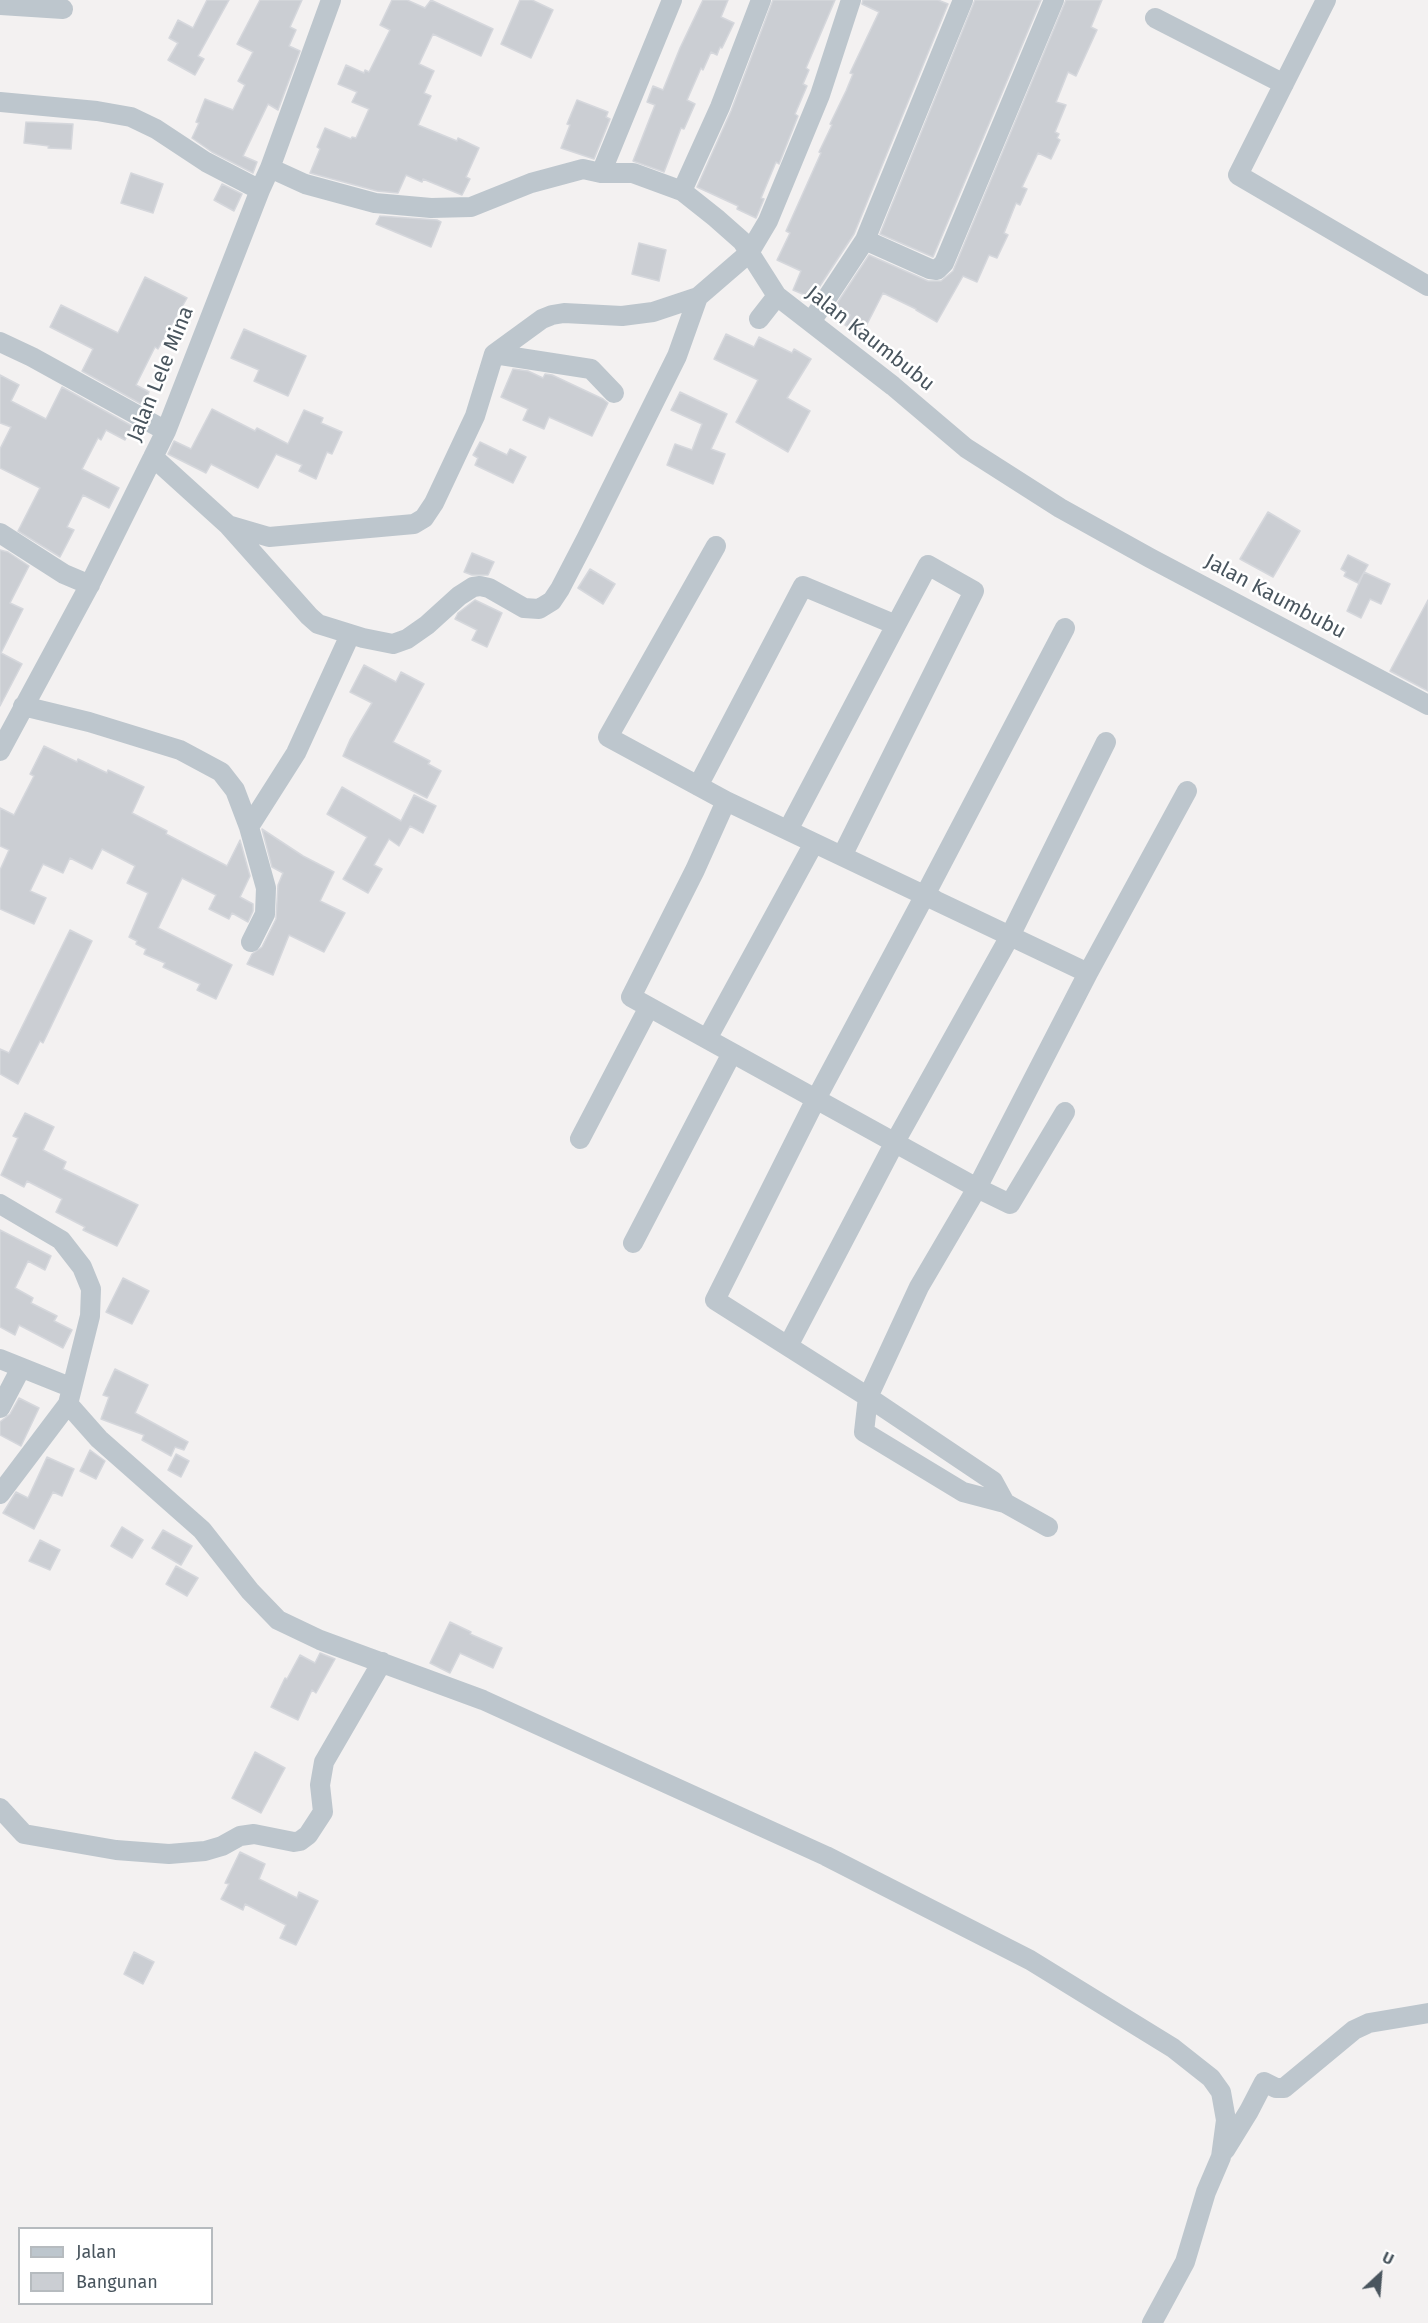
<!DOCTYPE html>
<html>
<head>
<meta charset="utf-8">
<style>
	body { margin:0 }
	#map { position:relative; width:1428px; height:2323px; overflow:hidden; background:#f3f1f1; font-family:"Fira Sans",sans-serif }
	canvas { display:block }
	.legend { position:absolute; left:18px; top:2227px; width:195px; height:78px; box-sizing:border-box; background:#fff; border:2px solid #b6bbbf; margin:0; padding:8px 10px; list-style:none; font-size:18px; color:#49555e }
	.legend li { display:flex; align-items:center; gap:12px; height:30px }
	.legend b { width:30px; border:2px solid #b6bbbf }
	.north { position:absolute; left:1350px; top:2245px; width:60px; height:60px; -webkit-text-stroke:4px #fff; paint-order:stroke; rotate:26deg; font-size:16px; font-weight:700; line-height:24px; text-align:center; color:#49555e }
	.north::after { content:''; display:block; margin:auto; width:21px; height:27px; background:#49555e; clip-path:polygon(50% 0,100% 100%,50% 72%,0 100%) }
</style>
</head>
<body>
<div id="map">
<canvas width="1428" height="2323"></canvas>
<ul class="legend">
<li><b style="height:8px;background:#bdc6cd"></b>Jalan</li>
<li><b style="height:16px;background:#cbced3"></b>Bangunan</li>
</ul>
<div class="north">U</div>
</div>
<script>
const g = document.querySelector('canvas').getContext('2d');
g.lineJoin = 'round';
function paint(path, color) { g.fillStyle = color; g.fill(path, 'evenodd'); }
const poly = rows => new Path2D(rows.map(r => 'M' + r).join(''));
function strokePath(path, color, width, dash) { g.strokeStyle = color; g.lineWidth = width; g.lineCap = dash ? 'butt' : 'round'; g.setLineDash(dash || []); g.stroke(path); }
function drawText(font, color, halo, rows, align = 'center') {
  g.font = font + ' "Fira Sans",sans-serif'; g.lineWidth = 5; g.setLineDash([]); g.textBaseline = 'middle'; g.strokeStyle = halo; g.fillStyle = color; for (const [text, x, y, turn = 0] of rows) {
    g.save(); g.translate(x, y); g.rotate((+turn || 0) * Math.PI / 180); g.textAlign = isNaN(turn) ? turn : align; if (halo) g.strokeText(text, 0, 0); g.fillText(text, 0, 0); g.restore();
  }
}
const building = poly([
	[207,0,229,0,198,56,204,59,195,75,168,60,178,43,169,38,178,20,193,28,207,0],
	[260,0,302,0,290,27,296,30,289,46,300,51,278,110,268,104,243,156,257,162,253,173,212,152,192,138,199,123,196,122,205,99,233,110,245,85,238,81,253,52,237,44,260,0],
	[392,0,407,0,425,8,431,0,493,29,481,56,433,34,419,64,434,71,424,93,431,96,418,125,457,141,458,138,479,148,466,177,470,179,462,195,423,179,422,182,406,175,398,193,377,191,310,173,320,149,317,147,325,128,351,139,352,137,356,138,369,109,352,102,357,92,338,84,346,65,364,73,365,70,369,72,390,30,380,25,392,0],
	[520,0,532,0,553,10,531,58,501,44,520,0],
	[703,0,728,0,721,17,734,23,722,48,720,47,717,55,711,52,703,70,701,68,687,100,695,104,684,129,681,128,664,172,633,161,655,105,647,102,653,86,663,90,680,48,703,0],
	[773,0,835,0,806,68,809,70,803,84,807,86,795,114,798,116,779,164,776,162,761,198,764,199,756,218,737,209,738,206,697,187,731,111,773,0],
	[863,0,938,0,948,4,854,234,812,298,793,290,801,271,777,260,790,233,786,231,821,153,819,152,832,125,830,124,846,91,853,74,850,73,879,12,862,4,863,0],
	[975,0,1041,0,933,257,880,234,975,0],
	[1066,0,1102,0,1091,27,1097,30,1076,76,1068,72,1056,102,1066,105,1055,132,1059,134,1057,138,1060,140,1051,159,1038,153,1022,187,1027,189,1020,205,1016,203,1004,233,1008,235,997,258,989,255,977,282,963,276,937,322,916,310,916,309,883,293,862,334,845,325,850,315,834,308,869,255,928,281,941,281,953,271,1066,0],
	[577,100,608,112,606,117,610,119,594,159,561,148,570,125,567,124,577,100],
	[26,122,73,124,71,149,48,148,49,146,24,143,26,122],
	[131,173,163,184,153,213,121,203,131,173],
	[222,184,242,194,234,211,214,200,222,184],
	[380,216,437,220,441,222,431,247,376,224,380,216],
	[639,243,666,250,659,281,632,274,639,243],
	[145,277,187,298,158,349,155,347,136,385,149,392,143,405,82,371,93,349,50,327,61,305,118,333,145,277],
	[244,329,306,356,288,396,254,381,259,370,231,358,244,329],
	[726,334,754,347,759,337,792,353,794,349,811,359,787,398,810,411,788,452,736,422,758,380,714,359,726,334],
	[513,369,528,371,543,378,545,374,552,375,603,399,608,403,592,436,549,417,544,429,523,420,528,409,501,397,513,369],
	[0,375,19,385,11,401,46,419,62,387,132,426,125,440,106,430,101,440,98,438,82,469,119,488,109,508,83,495,67,527,74,530,60,557,18,531,40,488,0,468,0,449,11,427,0,423,0,375],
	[680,392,727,414,711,449,725,454,713,484,667,465,675,444,692,450,702,424,671,410,680,392],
	[212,409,255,431,257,428,288,444,304,410,323,418,321,423,342,432,332,454,327,452,316,479,299,471,302,465,276,454,258,488,211,464,206,473,168,454,174,441,191,449,212,409],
	[480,442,507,455,510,449,526,457,513,483,475,465,478,458,473,455,480,442],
	[1268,512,1300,531,1273,577,1240,559,1268,512],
	[0,550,8,552,29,566,10,603,23,609,1,653,22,664,0,706,0,550],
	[472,553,494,562,488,575,472,575,464,572,472,553],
	[1348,555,1368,565,1358,583,1344,576,1346,572,1341,569,1348,555],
	[590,569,615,584,603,604,578,588,590,569],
	[1364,572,1390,584,1381,604,1370,599,1361,618,1347,611,1364,572],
	[475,600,502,613,487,647,472,640,477,630,455,619,458,613,475,600],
	[1428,600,1428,691,1390,671,1428,600],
	[364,665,396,682,401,672,424,684,393,742,430,761,428,764,441,771,427,798,343,756,350,740,372,703,350,692,364,665],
	[44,746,77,762,78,759,107,773,108,770,144,787,132,813,167,831,166,834,227,866,240,840,250,876,240,897,253,904,253,911,248,922,232,913,229,919,209,909,216,895,182,878,158,928,232,965,216,999,197,990,200,984,163,967,165,963,144,954,146,949,136,944,137,941,129,937,148,893,127,883,135,866,102,849,92,869,70,858,63,873,43,864,30,891,46,898,34,924,0,909,0,870,9,850,0,846,0,808,14,815,34,776,30,774,44,746],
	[342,787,401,821,414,795,436,806,423,833,410,826,399,846,389,839,374,865,382,869,368,893,343,879,367,837,327,814,342,787],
	[262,829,303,856,334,872,320,901,345,913,324,952,289,935,273,975,247,964,252,954,262,947,276,919,278,885,283,873,272,867,262,829],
	[70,930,92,941,43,1043,40,1041,18,1084,0,1074,0,1049,9,1053,70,930],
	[25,1113,54,1127,43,1150,66,1162,63,1169,138,1205,117,1246,83,1230,85,1227,56,1212,62,1199,27,1181,24,1187,1,1175,18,1138,13,1136,25,1113],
	[0,1230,51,1256,45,1270,28,1261,15,1288,33,1298,31,1303,57,1316,54,1321,72,1330,63,1348,19,1325,15,1335,0,1327,0,1230],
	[123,1278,149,1291,132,1324,106,1312,123,1278],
	[115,1369,148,1385,135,1413,188,1442,184,1450,175,1447,171,1456,142,1440,144,1435,101,1419,109,1397,103,1395,115,1369],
	[19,1398,39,1408,21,1446,0,1435,0,1422,10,1414,19,1398],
	[90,1450,105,1461,96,1479,80,1471,90,1450],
	[176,1454,189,1461,181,1477,168,1470,176,1454],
	[47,1457,74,1469,62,1496,53,1492,34,1529,3,1513,16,1492,28,1498,47,1457],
	[122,1527,143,1540,132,1558,111,1546,122,1527],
	[163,1530,192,1546,181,1565,152,1548,163,1530],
	[40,1540,60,1550,50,1570,29,1561,40,1540],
	[176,1566,198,1578,187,1596,166,1584,176,1566],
	[450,1622,471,1632,470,1634,502,1648,493,1668,460,1653,450,1673,430,1663,450,1622],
	[320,1653,335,1659,316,1693,312,1690,298,1720,271,1707,285,1678,287,1679,300,1655,315,1663,320,1653],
	[255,1752,285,1768,261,1813,232,1798,255,1752],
	[240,1852,265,1864,259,1879,297,1898,299,1892,318,1901,296,1945,280,1938,286,1925,245,1904,243,1910,221,1899,229,1884,225,1883,240,1852],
	[134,1952,154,1962,143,1984,124,1974,134,1952]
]);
paint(building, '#cbced3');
strokePath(building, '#d5d7dc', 1.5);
strokePath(poly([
	[1326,0,1238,175,1428,286],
	[0,5,63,9],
	[1155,18,1284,84],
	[0,102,97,111,131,117,156,129,206,162,260,190],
	[270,168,305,184,375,203,431,208,471,207,531,183,583,169,601,173,633,173,682,191,716,218,742,241,777,296,893,386,966,448,1060,508,1150,558,1428,705],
	[601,173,672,0],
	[682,191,720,107,761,0],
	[865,240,930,269,937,270,944,263,1054,0],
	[759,319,777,296],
	[811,322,865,240,963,0],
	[0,342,32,357,166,431],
	[494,354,591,369,614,393],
	[153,457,228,525,309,616,318,624,331,628,363,638,393,644,407,639,427,625,459,596,473,587,480,586,489,588,524,608,539,609,552,601,560,589,587,537,677,356,698,297],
	[228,525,269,537,414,524,424,518,434,503,475,416,494,354,542,319,552,315,564,313,622,316,653,312,698,297,749,253,768,221,820,95,851,0],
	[0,533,64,574,90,585],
	[716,546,608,737,726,801,695,870,631,997,977,1188,1088,973,1187,791],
	[23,706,89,722,180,750,221,772,235,790,249,827,266,888,265,914,251,942],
	[0,751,88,588,166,431,260,190,270,168,331,0],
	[698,786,803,586,896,625,788,830],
	[726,801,1088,973],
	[249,827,296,753,350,635],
	[842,856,974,591,928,565,896,625],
	[925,895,816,1099,715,1300,868,1397,993,1481,1005,1503],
	[935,900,925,895,1065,628],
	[707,1039,814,843],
	[580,1139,649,1007],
	[0,1204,61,1240,82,1267,91,1289,90,1316,68,1404,0,1494],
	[633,1243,732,1053,734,1054],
	[788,1346,895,1142,1010,936,1106,742],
	[0,1359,70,1387],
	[68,1404,99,1439,202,1530,250,1591,278,1620,320,1640,483,1700,826,1856,1030,1960,1173,2048,1211,2078,1221,2092,1226,2120,1221,2157,1206,2192,1185,2262,1152,2323],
	[0,1408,21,1368],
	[1048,1527,1005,1503,963,1492,864,1432,868,1397,919,1287,977,1188,1010,1204,1065,1112],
	[0,1808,24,1834,116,1850,169,1854,205,1851,222,1846,240,1836,254,1834,294,1842,300,1841,308,1835,323,1812,320,1785,324,1762,382,1662],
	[1225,2150,1249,2111,1264,2082,1276,2088,1284,2088,1354,2030,1369,2023,1428,2013]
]), '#bdc6cd', 20);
drawText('21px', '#49555e', '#fff', [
	["Jalan Kaumbubu",870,339,38],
	["Jalan Lele Mina",161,374,-68],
	["Jalan Kaumbubu",1275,597,28]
]);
</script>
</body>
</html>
